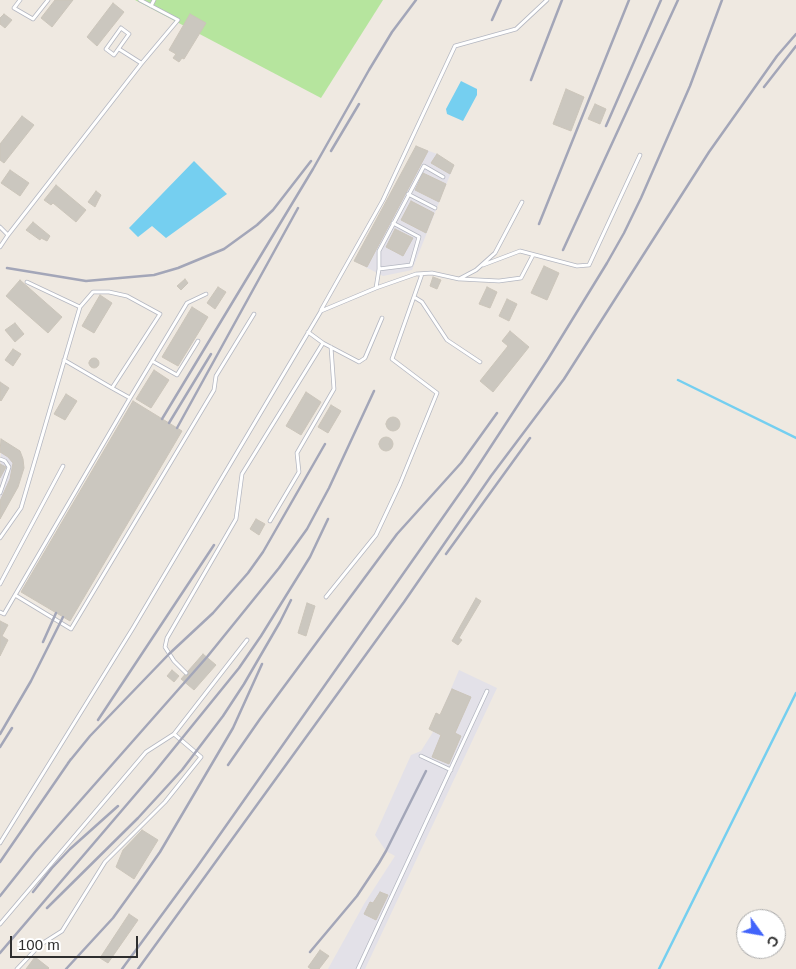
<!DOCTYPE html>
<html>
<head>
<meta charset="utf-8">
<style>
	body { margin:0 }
	#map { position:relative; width:796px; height:969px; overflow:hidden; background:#efe9e1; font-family:Arial,sans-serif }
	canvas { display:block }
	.north { position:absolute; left:736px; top:909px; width:50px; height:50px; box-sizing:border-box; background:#fff; border:1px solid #ababab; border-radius:50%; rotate:122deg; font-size:14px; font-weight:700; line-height:20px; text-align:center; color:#2e2e2e }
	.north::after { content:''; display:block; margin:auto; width:18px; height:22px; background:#4264fb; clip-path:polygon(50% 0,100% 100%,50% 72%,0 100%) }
	.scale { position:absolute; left:10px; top:936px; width:128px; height:22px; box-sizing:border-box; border:2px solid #2e2e2e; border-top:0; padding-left:6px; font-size:15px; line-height:18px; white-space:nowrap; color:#2e2e2e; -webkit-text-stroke:4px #fff; paint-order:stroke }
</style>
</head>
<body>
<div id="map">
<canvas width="796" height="969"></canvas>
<div class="north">С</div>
<div class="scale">100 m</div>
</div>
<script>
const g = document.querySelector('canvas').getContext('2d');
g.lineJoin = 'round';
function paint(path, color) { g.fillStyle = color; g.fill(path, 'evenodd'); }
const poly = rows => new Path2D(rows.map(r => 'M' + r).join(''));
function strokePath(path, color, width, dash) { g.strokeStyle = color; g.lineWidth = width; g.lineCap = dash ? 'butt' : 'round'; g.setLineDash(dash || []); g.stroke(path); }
paint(poly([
	[416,146,437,154,454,165,412,270,383,276,354,261],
	[1,439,20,451,23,459,24,468,18,487,0,519],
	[459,670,497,688,365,969,328,969,364,904,395,856,386,851,375,835,411,755,421,751,433,732,429,729,436,713,440,715]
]), '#e3e1e8');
paint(poly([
	[135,0,383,0,321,98]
]), '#b6e59e');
paint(poly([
	[461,81,477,89,477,95,463,121,447,114,446,109],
	[194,161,227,194,166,238,152,226,138,237,129,228]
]), '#75cff0');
strokePath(poly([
	[678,380,796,438],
	[659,969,796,693]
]), '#75cff0', 2.5);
const building = poly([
	[55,0,73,0,52,27,41,18,55,0],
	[113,3,124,12,97,46,87,37,113,3],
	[4,14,12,20,5,28,0,24,0,18,4,14],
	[190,14,206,23,184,59,182,58,179,62,173,58,176,54,169,50,190,14],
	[566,89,584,97,571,131,553,124,566,89],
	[595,104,606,109,600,124,588,119,595,104],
	[22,116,34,125,4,163,0,160,0,144,22,116],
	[416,146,428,151,367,267,354,261,416,146],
	[437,154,454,165,450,174,431,163,437,154],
	[10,170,29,183,20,196,1,183,10,170],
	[423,173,446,184,439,202,415,190,423,173],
	[56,185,86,210,76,222,53,203,51,205,44,200,56,185],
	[96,191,101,195,95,207,88,202,96,191],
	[411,201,434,213,426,233,401,220,411,201],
	[33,222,50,236,47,241,41,238,40,240,26,230,33,222],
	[395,229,413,238,403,256,386,247,395,229],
	[544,266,559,273,547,300,531,293,544,266],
	[433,277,441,280,437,289,430,286,433,277],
	[185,279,188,283,181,290,177,286,185,279],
	[20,280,62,317,48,333,6,296,20,280],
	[218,287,226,292,215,309,207,303,218,287],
	[487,287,497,292,490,308,479,304,487,287],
	[100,295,112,303,94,333,82,326,100,295],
	[507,299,517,304,509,321,499,316,507,299],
	[192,307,208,317,178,366,162,357,192,307],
	[15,323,24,334,15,342,5,330,15,323],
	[510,331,529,347,493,392,480,381,508,346,502,341,510,331],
	[13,349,21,354,13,366,5,360,13,349],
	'89 363a5 5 0 1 1 10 0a5 5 0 1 1-10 0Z',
	[154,370,169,380,151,408,136,399,154,370],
	[0,382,9,388,1,401,0,400,0,382],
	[306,392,321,402,301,435,286,426,306,392],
	[66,394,77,401,65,420,54,414,66,394],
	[133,401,182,431,70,621,21,592,133,401],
	[331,405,341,411,328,433,318,427,331,405],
	'386 424a7 7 0 1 1 14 0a7 7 0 1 1-14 0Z',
	'379 444a7 7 0 1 1 14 0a7 7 0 1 1-14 0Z',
	[1,439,20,451,23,459,24,468,18,487,0,519,0,501,10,479,13,463,8,457,0,452,1,439],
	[0,464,6,467,0,478,0,464],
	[256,519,265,524,259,535,250,529,256,519],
	[476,598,481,601,459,638,462,640,458,645,452,641,476,598],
	[307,603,315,606,306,636,298,633,307,603],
	[0,621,8,625,2,636,8,640,0,656,0,621],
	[203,654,216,665,194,690,181,679,203,654],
	[172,670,179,676,174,682,167,676,172,670],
	[452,689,471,697,455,733,461,736,449,764,432,757,441,735,429,729,436,713,440,715,452,689],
	[142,830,158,840,134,879,116,867,123,850,142,830],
	[380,892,388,895,376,920,364,914,370,902,373,903,380,892],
	[129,914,138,920,108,963,100,958,129,914],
	[320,950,329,956,319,969,311,969,308,967,320,950],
	[35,957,49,968,48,969,26,969,35,957]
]);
paint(building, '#cbc7bf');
strokePath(building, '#cbc5ba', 1);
const lane = poly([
	[20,0,14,8,33,19,48,0],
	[151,6,154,0],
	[121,28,129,34,114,55,106,49,121,28],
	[119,49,141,63],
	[408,194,435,208],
	[0,227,8,235,0,247],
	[8,235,141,64,178,20,140,0],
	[483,265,520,251,577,266,589,265,640,155],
	[379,269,411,265,419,237,393,223],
	[460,279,499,281,521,278,533,255],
	[376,288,416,274,432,273,459,279,476,270,495,253,522,202],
	[414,297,422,302,447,340,480,362],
	[321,310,383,200,455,46,516,29,547,0],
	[323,343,359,362,365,358,382,318],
	[64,360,112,388,160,314,127,296,109,292,93,292,80,307],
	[152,361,177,375,198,341],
	[130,398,187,303,206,294],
	[0,459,5,461,9,467,0,493],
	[270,521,299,472,297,453,334,389,331,347],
	[0,538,21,508,80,307,27,282],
	[0,584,63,466],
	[15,595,71,629,214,390,216,376,254,314],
	[326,597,376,535,400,484,437,393,392,359,422,274],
	[0,612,4,614,130,398,112,388],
	[186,673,174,661,165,647,167,638,236,519,242,474,323,343,308,332],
	[421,756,451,770],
	[0,843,133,628,321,311,376,288,379,269,379,251,424,166,443,177],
	[0,924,146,752,174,734,247,640],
	[17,969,40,945,62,931,105,862,165,802,201,757,174,734],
	[358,969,487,691]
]);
strokePath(lane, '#b4b7c1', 4.5);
strokePath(lane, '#fff', 3);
strokePath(poly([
	[492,20,501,0],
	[531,80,562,0],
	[764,87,796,46],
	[606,126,661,0],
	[331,151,359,104],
	[539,224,629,0],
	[563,250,678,0],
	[7,268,86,281,154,275,178,268,224,249,257,225,273,210,311,161],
	[162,419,313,169,369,70,392,32,416,0],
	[169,423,211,354],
	[177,428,298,208],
	[446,554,530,438],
	[43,642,56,613],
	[98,720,214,545],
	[0,734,31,681,63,617],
	[0,747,12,728],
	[68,763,90,736,169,654,213,613,248,573,263,552,325,444],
	[228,765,260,719,397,534,461,463,497,413],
	[0,862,71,759],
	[33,892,52,868,70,849,118,806],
	[0,896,35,852,207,657,279,568,307,529,329,488,374,391],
	[47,908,138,818,182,770,223,716,244,684,280,622,291,600],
	[310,952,357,896,379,863,386,851,426,771],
	[0,953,153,774,239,668,261,636,310,557,328,519],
	[66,969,113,918,139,882,160,852,233,728,262,664],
	[122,969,197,867,467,483,548,359,607,263,624,233,641,198,690,86,722,0],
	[138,969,404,602,491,476,564,379,709,152,777,56,796,34]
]), '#a3a6b8', 2.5);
</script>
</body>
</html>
